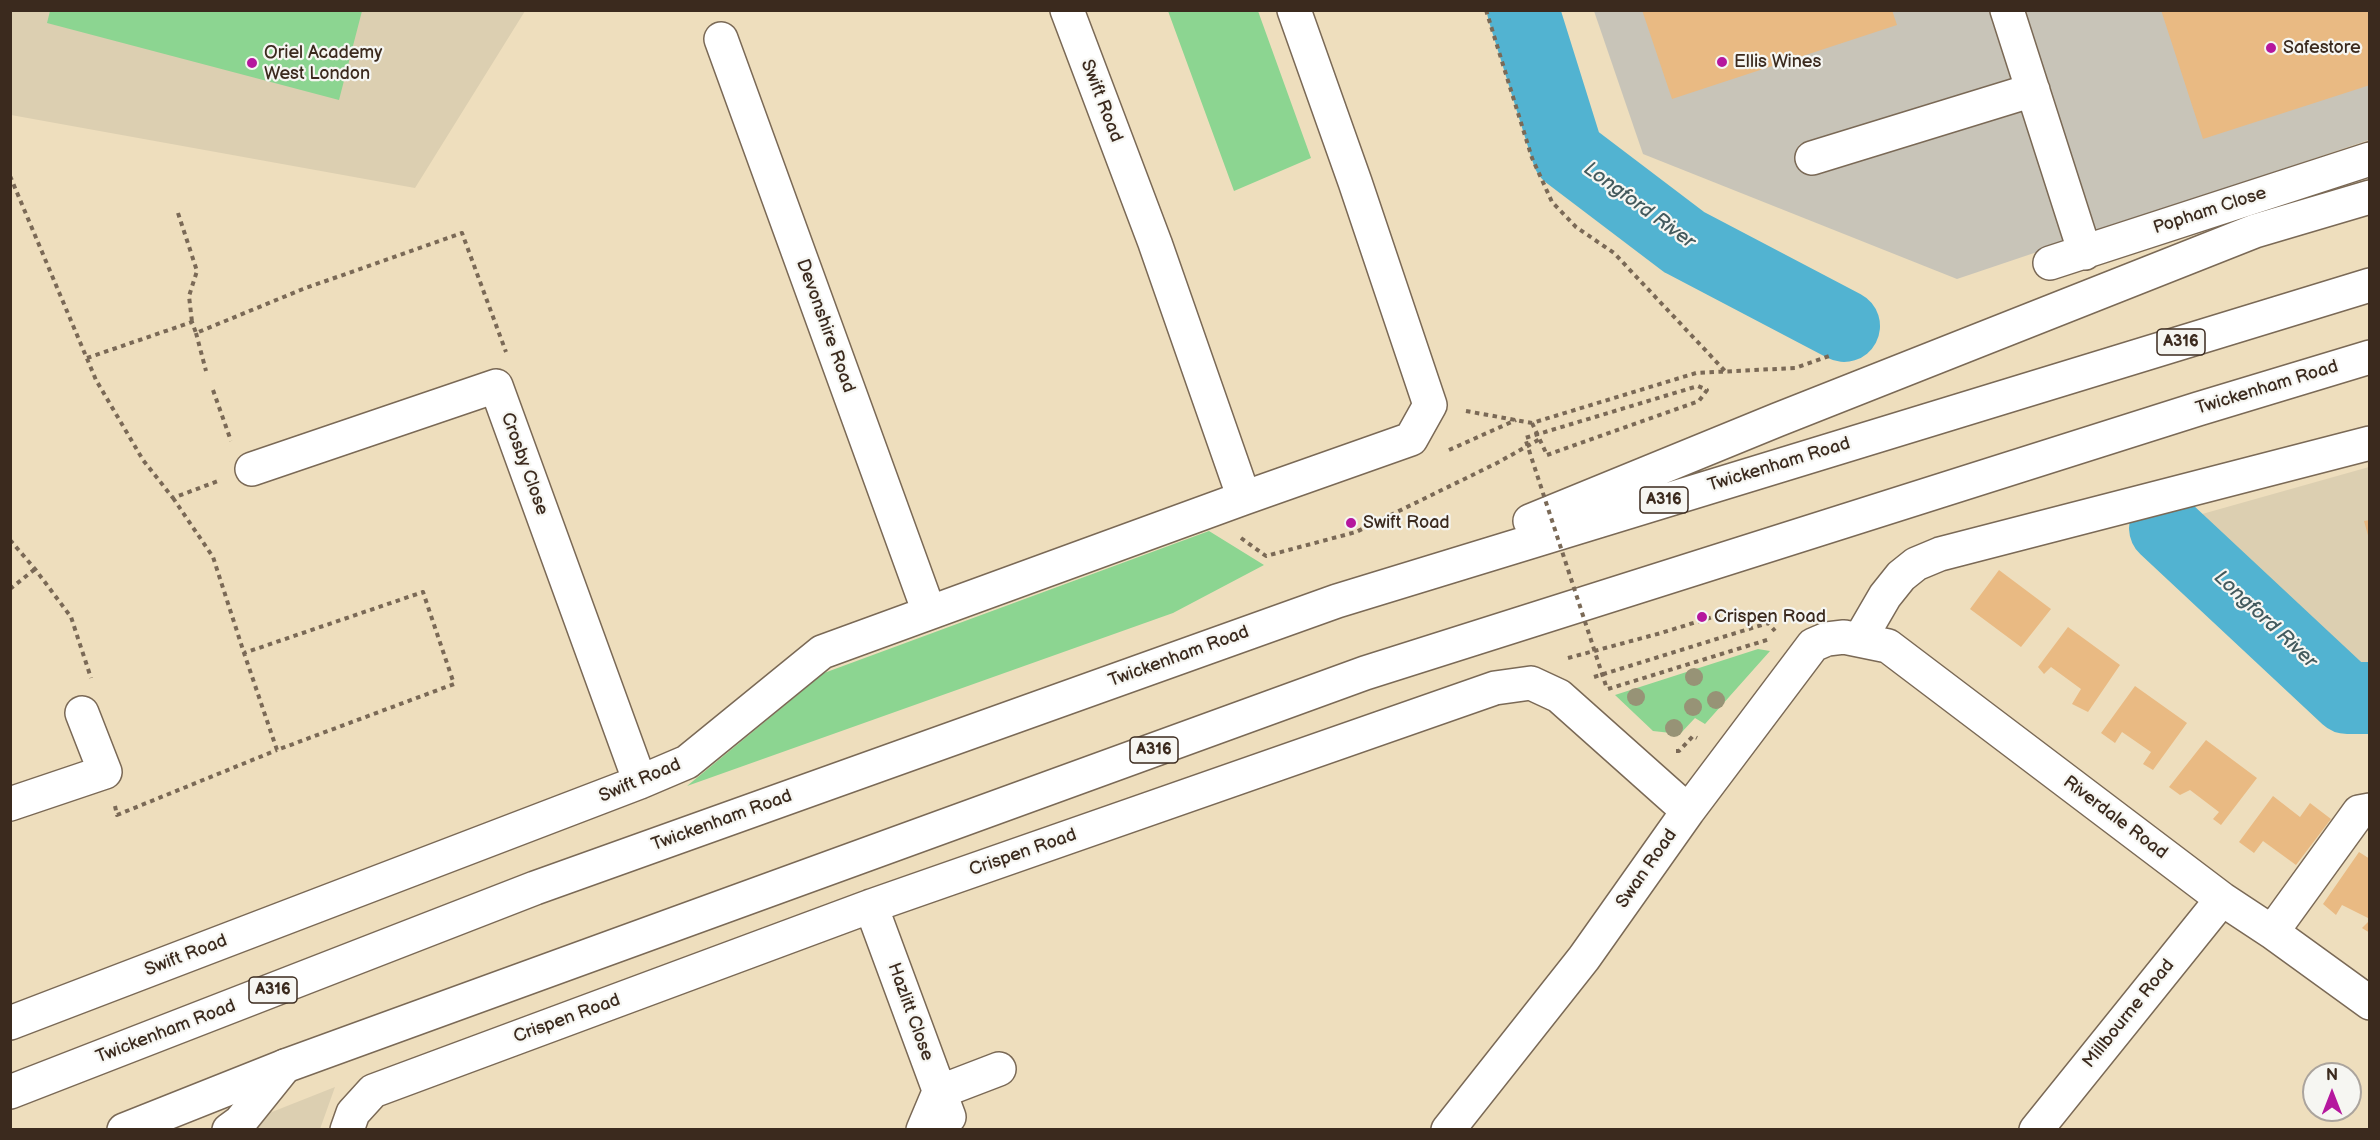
<!DOCTYPE html>
<html>
<head>
<meta charset="utf-8">
<style>
	body { margin:0 }
	#map { position:relative; width:2380px; height:1140px; overflow:hidden; background:#eedebd; font-family:"Balsamiq Sans",sans-serif }
	canvas { display:block }
	.frame { position:absolute; inset:0; border:12px solid #3b2a1e; pointer-events:none }
	.north { position:absolute; left:2302px; top:1062px; width:60px; height:60px; box-sizing:border-box; background:#f6f6f2; border:2px solid #aba49d; border-radius:50%; rotate:0deg; font-size:16px; font-weight:700; line-height:24px; text-align:center; color:#3b2a1e }
	.north::after { content:''; display:block; margin:auto; width:21px; height:27px; background:#b5179e; clip-path:polygon(50% 0,100% 100%,50% 72%,0 100%) }
</style>
</head>
<body>
<div id="map">
<canvas width="2380" height="1140"></canvas>
<div class="frame"></div>
<div class="north">N</div>
</div>
<script>
const g = document.querySelector('canvas').getContext('2d');
g.lineJoin = 'round';
function paint(path, color) { g.fillStyle = color; g.fill(path, 'evenodd'); }
const poly = rows => new Path2D(rows.map(r => 'M' + r).join(''));
function strokePath(path, color, width, dash) { g.strokeStyle = color; g.lineWidth = width; g.lineCap = dash ? 'butt' : 'round'; g.setLineDash(dash || []); g.stroke(path); }
function drawText(font, color, halo, rows, align = 'center') {
  g.font = font + ' "Balsamiq Sans",sans-serif'; g.lineWidth = 4.5; g.setLineDash([]); g.textBaseline = 'middle'; g.strokeStyle = halo; g.fillStyle = color; for (const [text, x, y, turn = 0] of rows) {
    g.save(); g.translate(x, y); g.rotate((+turn || 0) * Math.PI / 180); g.textAlign = isNaN(turn) ? turn : align; if (halo) g.strokeText(text, 0, 0); g.fillText(text, 0, 0); g.restore();
  }
}
paint(poly([
	[10,11,525,11,415,188,11,115],
	[2369,467,2369,667,2360,667,2188,518],
	[335,1087,320,1129,229,1129]
]), '#dccfb1');
paint(poly([
	[1594,11,2369,11,2369,140,1957,279,1643,154]
]), '#c8c4b8');
paint(poly([
	[50,11,50,10,362,11,339,100,47,23],
	[1168,11,1258,11,1311,158,1234,191],
	[1209,531,1264,565,1173,613,687,786,824,673],
	[1758,649,1770,651,1705,724,1695,718,1680,734,1653,731,1615,695]
]), '#8cd591');
strokePath(poly([
	[1523,10,1568,154,1684,242,1844,326],
	[2165,528,2347,698,2370,698]
]), '#52b3d1', 72);
paint(poly([
	[1642,10,1892,10,1897,25,1672,99],
	[2161,10,2370,10,2370,85,2203,139],
	[2370,520,2370,539,2369,539,2364,521],
	[1999,570,2051,609,2021,647,1970,609],
	[2068,627,2120,665,2088,712,2072,704,2081,689,2051,667,2044,674,2038,667],
	[2135,686,2187,723,2153,770,2143,764,2151,752,2122,732,2115,743,2101,733],
	[2206,740,2257,778,2221,825,2213,819,2219,812,2190,790,2180,795,2169,787],
	[2273,796,2300,817,2310,803,2331,819,2296,865,2263,841,2254,853,2239,842],
	[2359,852,2370,859,2370,919,2342,905,2336,915,2323,904],
	[2370,920,2370,933,2362,928]
]), '#e9ba83');
const minor = poly([
	[1067,10,1155,243,1244,498],
	[2007,10,2085,253],
	[721,39,929,612],
	[1812,158,2033,90],
	[2050,263,2370,159],
	[252,469,496,386,640,782],
	[10,804,105,772,82,713],
	[871,906,949,1117],
	[2272,932,2359,812,2370,810],
	[10,1023,640,782,687,762,822,652,1244,498,1411,439,1430,405,1355,182,1294,10],
	[229,1130,240,1122,285,1066],
	[347,1130,353,1113,373,1091,871,906,1495,688,1531,683,1559,696,1688,811],
	[923,1130,939,1092,999,1069],
	[1448,1130,1584,958,1688,811,1813,645,1827,639,1844,637,1888,646,2222,899,2272,932,2370,1003],
	[2036,1130,2222,899]
]);
const highway = poly([
	[1530,521,1777,420,2255,231,2370,197],
	[1860,639,1885,596,1901,576,1916,564,1940,554,2370,443],
	[10,1092,535,888,1337,601,2370,285],
	[124,1130,285,1066,1365,673,2198,409,2370,357]
]);
strokePath(minor, '#7a6956', 36);
strokePath(highway, '#7a6956', 36);
strokePath(poly([
	[1486,10,1532,158,1552,202,1576,227,1614,253,1725,371],
	[10,176,96,380,143,460,173,498,218,481],
	[178,213,197,271,189,296,192,322],
	[196,333,206,371],
	[87,358,192,322,196,333,303,289,462,233,506,352],
	[213,390,231,441],
	[1466,411,1532,423,1696,373,1795,368,1829,356],
	[1532,423,1547,455],
	[1449,450,1516,420],
	[173,498,213,557,244,653,277,750,454,684,423,592,244,653],
	[1241,538,1266,556,1356,532,1497,463,1540,439],
	[10,540,35,569,71,617,91,678],
	[10,589,35,569],
	[1568,658,1661,633,1732,611],
	[1594,677,1768,623,1775,631],
	[1608,689,1770,639],
	[1676,751,1679,751,1693,736,1697,738],
	[115,806,117,815,277,750]
]), '#7a6956', 4, [4.5, 4.5]);
strokePath(minor, '#fff', 33);
strokePath(highway, '#fff', 33);
strokePath(poly([
	[1547,455,1699,401,1707,390,1698,386,1525,438,1607,689]
]), '#7a6956', 4, [4.5, 4.5]);
g.fillStyle = '#979376';
for (const [x, y] of [
	[1694,677],
	[1636,697],
	[1716,700],
	[1693,707],
	[1674,728]
]) { g.beginPath(); g.arc(x, y, 9, 0, 2 * Math.PI); g.fill(); }
for (const [x, y, r, color] of [
	[2271,48,6,"#b5179e"],
	[1722,62,6,"#b5179e"],
	[252,63,6,"#b5179e"],
	[1351,523,6,"#b5179e"],
	[1702,617,6,"#b5179e"]
]) { const dot = new Path2D(); dot.arc(x, y, r, 0, 2 * Math.PI); g.fillStyle = color; g.fill(dot); strokePath(dot, '#f6f6f2', 2); }
for (const [x, y, w] of [
	[2181,342,48],
	[1664,500,48],
	[1154,750,48],
	[273,990,48]
]) { const box = new Path2D(); box.roundRect(x - w / 2, y - 13, w, 26, 4.5); g.fillStyle = '#f6f6f2'; g.fill(box); strokePath(box, '#3b2a1e', 1.5); }
drawText('bold 16px', '#3b2a1e', null, [
	["A316",2181,342],
	["A316",1664,500],
	["A316",1154,750],
	["A316",273,990]
]);
drawText('18px', '#3b2a1e', '#f6f6f2', [
	["Safestore",2283,48],
	["Oriel Academy",264,53],
	["West London",264,74],
	["Ellis Wines",1734,62],
	["Swift Road",1363,523],
	["Crispen Road",1714,617]
], 'left');
drawText('18px', '#3b2a1e', '#f6f6f2', [
	["Swift Road",1101,101,69],
	["Popham Close",2210,211,-18],
	["Devonshire Road",825,326,70],
	["Twickenham Road",2267,388,-17],
	["Crosby Close",524,464,70],
	["Twickenham Road",1779,465,-17],
	["Twickenham Road",1179,657,-20],
	["Swift Road",640,781,-23],
	["Riverdale Road",2115,818,37],
	["Twickenham Road",722,821,-20],
	["Crispen Road",1023,853,-19],
	["Swan Road",1647,869,-55],
	["Swift Road",186,956,-21],
	["Hazlitt Close",910,1012,70],
	["Millbourne Road",2129,1014,-51],
	["Crispen Road",567,1019,-20],
	["Twickenham Road",166,1032,-21]
]);
drawText('italic 20px', '#435a5d', '#f6f6f2', [
	["Longford River",1639,206,36],
	["Longford River",2265,620,43]
]);
</script>
</body>
</html>
